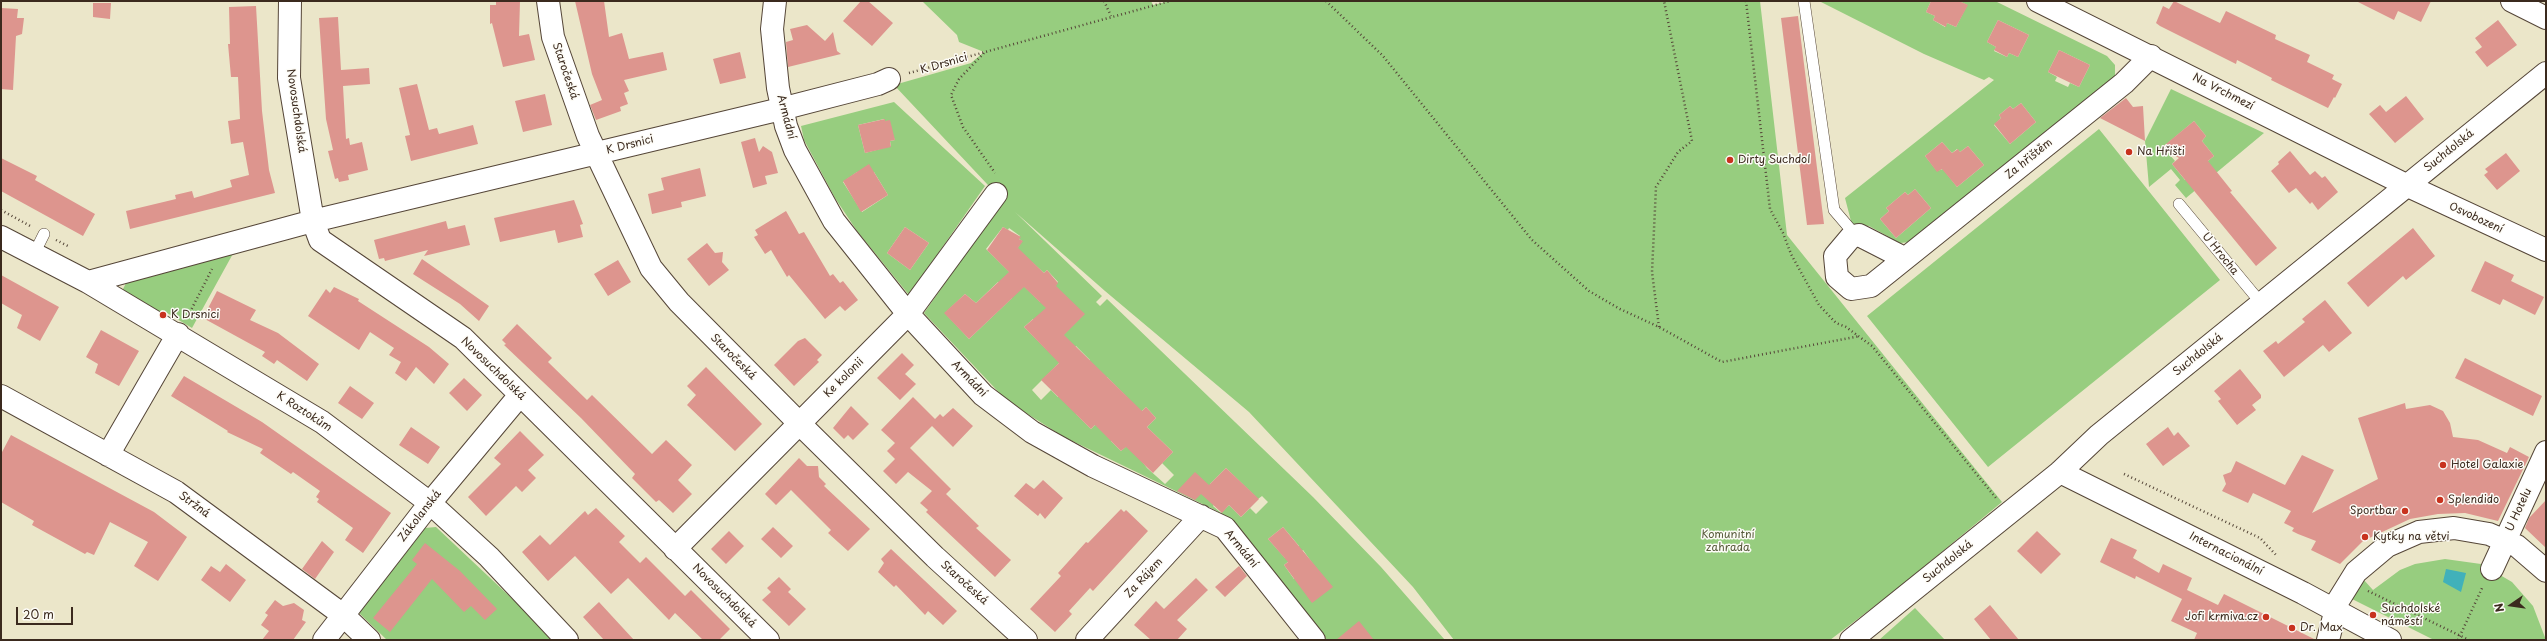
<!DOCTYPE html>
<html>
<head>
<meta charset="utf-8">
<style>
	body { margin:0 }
	#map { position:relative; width:2547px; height:641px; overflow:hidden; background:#ebe6c9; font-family:"Playpen Sans",sans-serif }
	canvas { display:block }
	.frame { position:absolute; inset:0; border:2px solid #3b2a1e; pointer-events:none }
	.north { position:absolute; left:2491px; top:585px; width:40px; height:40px; -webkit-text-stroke:3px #fdfcf7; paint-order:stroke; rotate:257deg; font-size:11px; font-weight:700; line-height:16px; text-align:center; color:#3b2a1e }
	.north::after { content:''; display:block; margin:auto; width:14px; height:18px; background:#3b2a1e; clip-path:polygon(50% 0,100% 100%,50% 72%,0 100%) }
	.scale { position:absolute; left:16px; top:607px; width:57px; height:18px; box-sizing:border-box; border:2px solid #3b2a1e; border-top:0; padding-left:5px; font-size:12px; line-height:14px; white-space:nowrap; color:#3b2a1e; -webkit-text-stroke:3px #fdfcf7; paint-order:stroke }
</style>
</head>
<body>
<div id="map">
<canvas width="2547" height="641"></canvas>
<div class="frame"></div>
<div class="north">N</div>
<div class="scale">20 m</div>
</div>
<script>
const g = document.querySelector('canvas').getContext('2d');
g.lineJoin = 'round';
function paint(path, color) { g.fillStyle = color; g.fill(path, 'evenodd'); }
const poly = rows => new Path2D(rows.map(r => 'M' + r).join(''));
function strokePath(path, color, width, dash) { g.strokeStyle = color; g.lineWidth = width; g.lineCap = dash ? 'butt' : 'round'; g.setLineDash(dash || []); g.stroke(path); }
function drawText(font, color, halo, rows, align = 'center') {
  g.font = font + ' "Playpen Sans",sans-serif'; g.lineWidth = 3; g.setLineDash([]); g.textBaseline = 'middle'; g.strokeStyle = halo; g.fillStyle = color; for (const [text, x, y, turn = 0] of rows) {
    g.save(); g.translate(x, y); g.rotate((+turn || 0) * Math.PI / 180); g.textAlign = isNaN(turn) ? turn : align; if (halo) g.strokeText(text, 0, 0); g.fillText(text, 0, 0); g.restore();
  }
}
paint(poly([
	[922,1,1151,1,1153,5,1170,1,1760,1,1787,235,2002,502,1897,589,1830,640,1454,640,1413,587,1249,412,1105,291,1015,212,1102,296,1096,302,1100,306,1107,299,1313,497,1381,567,1445,640,1327,640,1238,529,1228,519,1217,511,1064,437,1007,401,924,313,1003,201,894,85,971,63,984,52,959,42,957,35],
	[1003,227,1008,230,1009,228,1020,236,1019,239,1022,241,1013,255,1033,263,1044,273,1047,270,1058,282,1040,302,986,249],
	[998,282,1012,298,969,339,945,313,965,294,976,303],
	[1033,319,1047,350,1024,327],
	[1076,346,1090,360,1082,374,1058,397,1051,390,1041,400,1032,390],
	[1107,377,1127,397,1111,413,1104,416,1091,429,1076,414,1079,411,1076,408],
	[1146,407,1156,418,1147,427,1173,452,1162,463,1174,475,1165,484,1147,468,1129,444,1121,451,1111,441],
	[1226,468,1258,499,1262,496,1268,502,1256,514,1250,508,1241,517,1229,505,1221,513,1213,506,1218,500,1210,484],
	[1283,527,1299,546,1285,558,1268,539],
	[1303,550,1313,564,1294,579,1284,565],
	[1819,1,1931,1,1926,12,1935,16,1933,20,1945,27,1947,23,1956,27,1967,5,1959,1,1995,1,2107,56,2115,65,2115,76,1910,242,1900,243,1869,226,1852,225,1845,198,1994,80,1989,77,1984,80,1924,54],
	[1998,20,2029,35,2018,57,2009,53,2007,57,1994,51,1996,47,1987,42],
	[2059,50,2090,65,2079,87,2070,83,2068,87,2055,81,2057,77,2048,72],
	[2021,103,2036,122,2010,144,1994,125,2001,118,1999,115,2010,106,2013,109],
	[1942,142,1952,153,1957,149,1960,152,1968,146,1984,165,1957,187,1943,169,1937,171,1925,156],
	[1915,189,1931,208,1896,238,1880,219,1889,211,1886,208,1905,192,1908,195],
	[2171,89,2264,133,2186,198,2175,185,2180,180,2171,169,2149,187,2145,141],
	[2194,121,2206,136,2202,141,2214,156,2185,180,2172,164,2175,161,2163,147],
	[894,102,985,186,909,295,857,231,835,198,804,140,801,126],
	[884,119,895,140,890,141,891,146,865,153,858,125],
	[857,172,874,172,888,195,862,212,843,182],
	[905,227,929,243,910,270,887,253],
	[2099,129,2220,280,1988,467,1867,316],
	[235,250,192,328,162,310,158,317,125,298,123,289,126,283],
	[436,527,556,640,387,640,359,613,425,528],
	[2445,559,2481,564,2512,582,2533,606,2546,640,2434,640,2352,599,2363,579,2373,590,2400,570,2415,564],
	[1915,608,1945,640,1879,640]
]), '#97cd7f');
paint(poly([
	[2446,569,2466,573,2461,592,2443,582]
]), '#41b1ba');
paint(poly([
	[496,1,520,1,519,36,529,34,535,60,503,67,492,23,490,24,490,5,496,5],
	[575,1,604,1,609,37,622,33,629,59,663,52,667,70,624,80,629,91,624,93,628,104,620,107,621,111,596,120,590,105,602,100,592,74],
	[861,1,868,1,893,23,872,46,843,21],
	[1931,1,1959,1,1968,5,1956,27,1947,23,1946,27,1933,20,1935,16,1926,12],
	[2174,1,2220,23,2226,11,2276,35,2275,39,2310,55,2307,62,2334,75,2332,79,2342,84,2335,98,2334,97,2328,108,2271,80,2272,78,2237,60,2236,64,2160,26,2156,23,2163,6,2169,9],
	[2356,1,2431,1,2421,22,2398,11,2394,20],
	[93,3,111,3,110,19,93,17],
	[256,6,262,111,269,170,275,193,130,229,126,211,176,199,175,195,192,191,194,198,232,187,230,180,249,175,243,142,231,144,228,121,240,119,238,77,231,77,228,44,230,44,229,7],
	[1,8,18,9,17,18,24,18,22,34,16,36,13,90,1,89],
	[1798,16,1824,224,1807,225,1781,18],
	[338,17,341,70,369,68,370,84,343,86,346,139,349,138,350,145,362,142,368,170,348,175,349,180,339,182,338,178,335,179,328,151,333,150,326,119,319,18],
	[1998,20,2029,35,2018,57,2009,53,2007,57,1994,50,1996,47,1987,42],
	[2498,20,2517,45,2487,67,2475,52,2482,47,2475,38],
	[807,25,825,41,833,32,837,51,841,54,788,67,786,42,793,40,790,29],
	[2059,50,2090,65,2079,87,2048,72],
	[740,52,746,78,720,84,713,59],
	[417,84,429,130,437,128,439,134,473,125,478,144,411,161,405,136,410,135,399,88],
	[545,94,552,125,523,132,515,101],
	[2406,96,2424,119,2395,143,2369,114,2380,105,2386,112],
	[2126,98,2133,107,2143,106,2145,141,2100,118],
	[2021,103,2036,122,2010,144,1994,124,2001,118,1999,115,2010,106,2013,109],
	[885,119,885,121,890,120,895,140,890,141,891,147,865,153,858,125],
	[2194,121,2206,136,2202,141,2214,156,2208,161,2232,191,2230,192,2277,248,2256,266,2172,164,2179,158,2161,148],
	[755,138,759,152,763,146,772,152,778,173,765,176,767,184,753,188,741,142],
	[1942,142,1952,153,1958,149,1960,152,1968,146,1984,165,1957,187,1942,169,1937,172,1925,156],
	[2290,151,2310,175,2315,171,2322,178,2325,176,2338,192,2318,210,2312,202,2310,204,2296,188,2289,193,2271,171,2279,164,2278,162],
	[2506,153,2520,171,2497,190,2484,175,2488,172,2485,169],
	[1,158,37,176,35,180,95,214,83,236,1,191],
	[869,164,888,195,861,212,843,181],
	[700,168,706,196,681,202,682,207,652,214,648,194,664,190,661,178],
	[1915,189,1931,208,1896,238,1880,219,1889,211,1886,208,1899,197,1905,192,1908,195],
	[574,200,583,224,580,225,583,237,558,243,555,230,500,242,494,218],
	[786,211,799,234,804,232,830,276,833,274,840,283,843,281,858,300,845,311,840,306,825,319,789,275,787,277,771,250,765,254,754,237,758,235,755,230],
	[446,221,448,229,465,225,470,245,424,256,428,250,385,261,384,258,379,259,374,240],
	[905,227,929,243,910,270,887,253],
	[1003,227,1021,237,1019,239,1023,241,1018,248,1044,273,1047,270,1058,283,1056,286,1085,314,1064,335,1142,411,1146,407,1156,418,1147,427,1173,452,1153,473,1126,447,1121,451,1095,425,1091,429,1041,380,1059,363,1024,327,1046,308,1024,287,969,339,944,313,965,294,976,303,1009,272,987,250],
	[2413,228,2435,256,2406,280,2403,276,2368,307,2347,283],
	[707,243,715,253,723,252,722,262,729,270,709,286,687,259],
	[422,259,489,306,479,321,460,304,413,274],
	[618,260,631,282,608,296,594,274],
	[2485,261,2514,275,2511,281,2544,297,2535,315,2503,299,2500,305,2471,291],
	[1,275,59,307,40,341,17,328,22,315,1,303],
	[334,287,359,299,358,301,429,347,449,364,434,384,416,367,406,381,395,373,401,362,389,355,394,348,370,332,359,350,308,316,326,289,330,293],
	[217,291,256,310,250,320,278,333,319,364,307,381,277,360,274,364,262,356,265,352,203,318],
	[2325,300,2352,333,2329,352,2323,345,2284,377,2263,351,2276,341,2278,344,2305,322,2302,319],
	[517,324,552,358,548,362,587,400,592,395,652,454,666,440,692,465,678,480,692,494,673,513,659,500,656,502,632,478,635,474,581,418,504,345,506,344,502,340],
	[101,330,139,351,119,386,95,373,98,364,86,357],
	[805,338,822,355,817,360,819,362,794,386,774,365,798,341],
	[902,353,914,365,905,374,916,384,900,400,877,378],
	[2465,358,2542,396,2533,416,2455,378],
	[706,367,762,424,735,451,687,405,696,395,687,386],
	[2240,369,2261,395,2261,398,2252,405,2256,410,2237,425,2218,401,2221,399,2214,391],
	[184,376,262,422,391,513,363,553,345,540,353,528,317,502,319,499,316,497,320,491,293,472,291,474,260,453,263,449,227,432,228,431,171,396],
	[464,378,482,395,467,411,449,393],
	[350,386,374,403,362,419,338,403],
	[913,397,935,419,940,414,943,417,953,408,973,426,953,447,932,426,910,448,951,489,946,494,979,526,976,528,1011,560,995,577,926,512,928,510,920,503,932,491,908,472,896,484,883,471,895,459,887,451,895,443,881,430],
	[2405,403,2406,409,2430,405,2443,411,2450,423,2453,437,2478,440,2507,453,2510,447,2529,457,2498,521,2465,513,2438,514,2410,519,2363,541,2340,564,2311,550,2316,541,2298,534,2292,531,2294,528,2284,523,2291,511,2253,493,2248,503,2222,491,2226,484,2223,475,2231,472,2236,461,2285,485,2302,455,2334,470,2312,513,2378,479,2358,418],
	[851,406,869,424,853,440,848,435,844,439,833,428],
	[411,427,440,447,428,464,399,445],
	[2168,427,2174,436,2178,432,2190,446,2163,466,2146,444],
	[520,431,544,455,528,470,536,478,522,492,516,486,486,516,468,497,501,464,494,458],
	[11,435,154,512,187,537,158,581,134,566,148,542,110,522,94,555,87,552,85,554,32,525,34,521,1,502,1,454],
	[799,458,807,466,818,466,819,477,826,484,824,486,870,529,848,551,828,533,831,530,791,490,776,505,765,494],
	[1226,468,1259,499,1241,517,1229,505,1222,513,1201,494,1195,500,1177,491,1195,472,1209,485],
	[1043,480,1063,498,1045,519,1040,513,1038,516,1014,496,1026,483,1034,489],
	[2546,500,2546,548,2525,528,2529,518],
	[596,508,625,536,619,542,640,563,646,557,685,596,691,590,730,629,719,640,703,640,675,613,669,620,628,578,611,594,575,556,548,581,522,552,540,535,550,545,585,511,588,515],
	[1121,509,1124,512,1126,510,1148,531,1093,591,1090,588,1069,611,1072,614,1055,632,1030,609,1061,576,1058,573,1086,542,1088,543],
	[773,527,793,546,781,558,761,539],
	[1283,527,1333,587,1312,603,1284,565,1288,562,1268,539],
	[729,531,744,546,726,564,711,549],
	[2037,531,2061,554,2041,574,2017,551],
	[2111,538,2137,550,2133,558,2159,573,2163,564,2192,578,2187,590,2218,605,2224,594,2316,640,2194,640,2197,633,2171,621,2182,599,2136,576,2135,579,2100,562],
	[322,541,334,552,315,579,302,569],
	[425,543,460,571,497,609,485,620,471,606,464,612,432,579,390,632,373,618,417,564,412,560],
	[891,549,957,611,943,625,928,611,925,615,896,585,894,587,878,572,884,563,881,559],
	[226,564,246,580,230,602,201,580,211,566,220,572],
	[1239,566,1247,576,1225,597,1215,587],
	[779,577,791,589,788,592,806,609,789,626,762,600,771,592,767,588],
	[1196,578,1208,590,1177,620,1187,629,1177,640,1151,640,1134,625,1156,601,1164,609],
	[275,600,283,606,294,603,304,610,302,620,306,622,293,640,262,640,269,631,261,625,268,615,265,613],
	[599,602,634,640,604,640,583,617],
	[1990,605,2019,640,1991,640,1974,619],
	[1359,621,1374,640,1336,640]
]), '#dd958e');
const service = poly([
	[1804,1,1834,210,1852,231,1851,237],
	[2179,204,2261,303],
	[34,254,44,234]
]);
const minor = poly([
	[290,1,289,78,313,221,320,240,463,338,768,640],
	[548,1,553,37,588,136,651,268,679,302,808,432,935,557,1026,640],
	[775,1,772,29,778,88,786,126,795,150,834,221,908,314,983,395,1032,432,1093,466,1225,528,1314,640],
	[2038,1,2406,185,2546,250],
	[2512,1,2546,18],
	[1,237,88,282,322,422,430,503,489,557,567,640],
	[1904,258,1859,235,1851,237,1835,256,1837,277,1851,289,1871,286,2124,83,2151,56],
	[88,282,313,221,781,109,878,84,889,79],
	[1,396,176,492,343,615,369,640],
	[108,455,178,334],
	[675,549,908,314,996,194],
	[2492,569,2546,452],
	[324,640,430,503,520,395],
	[1087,640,1201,516],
	[2328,640,2338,601,2356,572,2387,546,2419,532,2454,528,2489,534,2517,546,2546,571]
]);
const tertiary = poly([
	[2060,472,2303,593,2390,640],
	[1851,640,2060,472,2099,435,2546,73]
]);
strokePath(service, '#554638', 12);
strokePath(minor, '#554638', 24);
strokePath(tertiary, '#554638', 24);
strokePath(poly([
	[1104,1,1111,16],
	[1326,1,1383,56,1532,240,1589,291,1620,309,1659,327,1722,362,1860,336],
	[1746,1,1770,209,1783,233,1791,254,1819,305,1836,323,1846,327,1872,346,1996,498],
	[984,53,959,79,951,95,963,127,995,173],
	[909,73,1170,1],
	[1,210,32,227],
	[56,240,68,246],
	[188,316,212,269],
	[1659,327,1652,272,1656,187,1678,152,1692,141,1664,1],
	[2124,474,2260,538,2277,556],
	[2368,591,2469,640],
	[2458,640,2483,586]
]), '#554638', 2.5, [1, 3]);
strokePath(service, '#fff', 11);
strokePath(minor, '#fff', 22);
strokePath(tertiary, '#fff', 22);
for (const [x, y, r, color] of [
	[2129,152,4,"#c8321e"],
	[1730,160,4,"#c8321e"],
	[163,315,4,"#c8321e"],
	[2443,465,4,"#c8321e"],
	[2440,500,4,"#c8321e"],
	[2405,511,4,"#c8321e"],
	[2365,537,4,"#c8321e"],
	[2373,615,4,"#c8321e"],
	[2266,617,4,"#c8321e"],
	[2292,628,4,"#c8321e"]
]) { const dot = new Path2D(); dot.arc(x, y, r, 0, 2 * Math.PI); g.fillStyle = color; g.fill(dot); strokePath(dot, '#fdfcf7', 1.5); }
drawText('11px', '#3b2a1e', '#fdfcf7', [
	["K Drsnici",944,64,-16],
	["Staročeská",565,71,71],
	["Na Vrchmezí",2223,92,27],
	["Novosuchdolská",296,111,82],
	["Armádní",786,117,75],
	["K Drsnici",630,145,-14],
	["Suchdolská",2449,151,-39],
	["Za hřištěm",2029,159,-39],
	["Osvobození",2476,218,25],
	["U Hrocha",2220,254,51],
	["Suchdolská",2198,355,-39],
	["Staročeská",733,357,45],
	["Novosuchdolská",493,369,44],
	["Ke kolonii",844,378,-45],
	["Armádní",969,379,46],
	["K Roztokům",304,412,33],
	["Stržná",194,505,36],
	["U Hotelu",2519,510,-65],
	["Zákolanská",420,516,-52],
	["Armádní",1241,549,50],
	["Internacionální",2226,554,27],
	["Suchdolská",1948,562,-39],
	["Za Rájem",1144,578,-47],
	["Staročeská",964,583,42],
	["Novosuchdolská",724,596,45]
]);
drawText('11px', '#3b2a1e', '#fdfcf7', [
	["Na Hřišti",2137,152],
	["Dirty Suchdol",1738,160],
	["K Drsnici",171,315],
	["Hotel Galaxie",2451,465],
	["Splendido",2448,500],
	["Sportbar",2397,511,"right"],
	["Kytky na větvi",2373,537],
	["Suchdolské",2381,609],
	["náměstí",2381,622],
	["Jofi krmiva.cz",2258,617,"right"],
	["Dr. Max",2300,628]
], 'left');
drawText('11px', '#575b3b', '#fdfcf7', [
	["Komunitní",1728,535],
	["zahrada",1728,548]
]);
</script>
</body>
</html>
